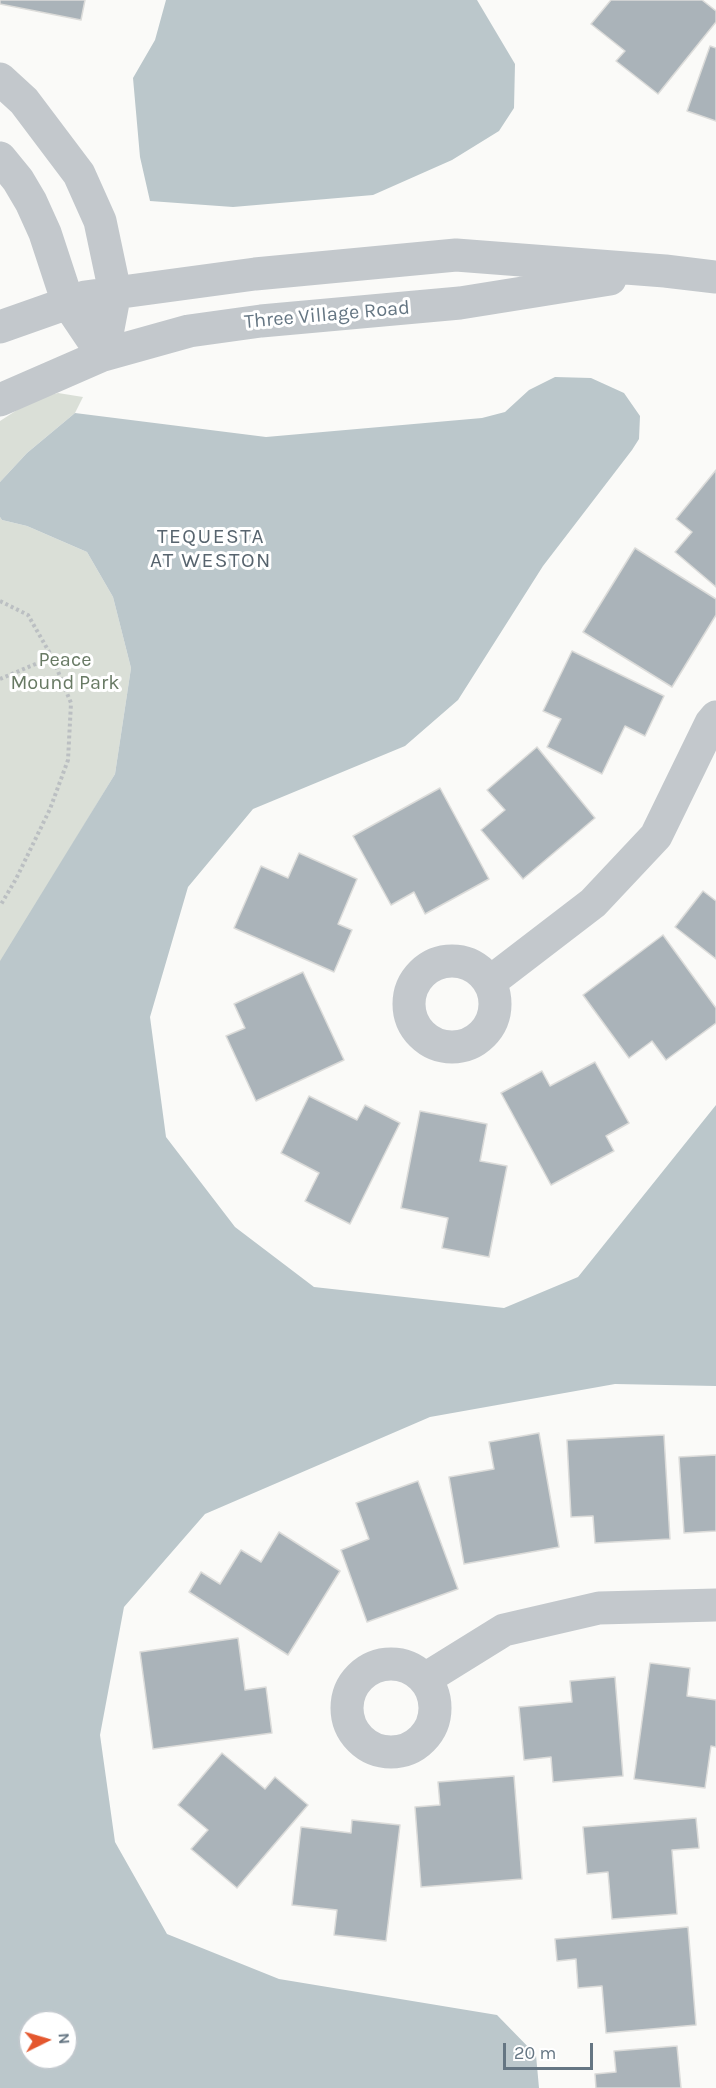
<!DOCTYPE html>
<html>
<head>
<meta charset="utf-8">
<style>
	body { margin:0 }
	#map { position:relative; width:716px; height:2088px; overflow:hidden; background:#fafaf8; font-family:Karla,sans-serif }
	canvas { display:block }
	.north { position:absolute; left:18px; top:2010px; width:60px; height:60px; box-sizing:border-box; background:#fff; border:2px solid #c1c8cd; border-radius:50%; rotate:85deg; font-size:16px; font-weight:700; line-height:24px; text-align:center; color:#657683 }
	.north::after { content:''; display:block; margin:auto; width:21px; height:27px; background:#e4572e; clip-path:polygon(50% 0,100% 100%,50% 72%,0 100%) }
	.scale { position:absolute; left:503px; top:2043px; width:90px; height:27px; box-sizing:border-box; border:3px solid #657683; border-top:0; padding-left:8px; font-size:18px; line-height:21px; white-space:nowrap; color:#657683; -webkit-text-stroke:4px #fff; paint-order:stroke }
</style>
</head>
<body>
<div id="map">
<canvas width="716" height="2088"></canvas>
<div class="north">N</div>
<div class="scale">20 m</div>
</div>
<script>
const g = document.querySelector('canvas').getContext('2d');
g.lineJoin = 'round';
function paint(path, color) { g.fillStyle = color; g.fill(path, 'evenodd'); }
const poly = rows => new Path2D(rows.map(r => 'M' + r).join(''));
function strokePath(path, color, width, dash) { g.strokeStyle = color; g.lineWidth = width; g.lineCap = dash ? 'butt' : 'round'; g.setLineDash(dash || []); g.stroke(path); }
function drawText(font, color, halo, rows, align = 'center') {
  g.font = font + ' Karla,sans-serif'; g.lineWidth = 6; g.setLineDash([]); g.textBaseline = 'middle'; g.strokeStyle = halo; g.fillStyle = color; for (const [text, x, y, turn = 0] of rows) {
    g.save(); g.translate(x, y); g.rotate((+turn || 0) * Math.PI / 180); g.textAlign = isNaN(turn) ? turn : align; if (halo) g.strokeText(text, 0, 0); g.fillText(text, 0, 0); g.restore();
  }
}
paint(poly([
	[58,393,83,397,75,413,27,453,0,482,0,421,34,399],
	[0,517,2,520,27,526,87,552,113,597,131,668,115,774,0,964]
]), '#dadfd7');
paint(poly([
	[166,0,477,0,515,64,514,108,499,131,452,160,373,195,233,207,150,201,140,157,133,78,155,40],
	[555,377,591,378,624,393,640,416,639,439,632,450,543,566,458,700,405,746,253,809,188,887,150,1017,166,1137,235,1227,314,1287,504,1308,578,1277,716,1105,716,1386,615,1384,430,1417,205,1514,124,1607,100,1735,115,1842,167,1934,279,1979,497,2015,536,2055,539,2088,0,2088,0,961,115,774,131,668,113,597,87,552,27,526,2,520,0,517,0,482,27,453,75,413,266,437,482,418,505,412,529,390],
	[30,2022,66,2022,66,2058,30,2058]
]), '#bbc7cb');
const building = poly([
	[0,0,85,0,81,20,0,4,0,0],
	[611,0,702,0,716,11,716,22,658,94,616,61,625,51,591,24,611,0],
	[710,46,716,48,716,121,687,111,710,46],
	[716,470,716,587,675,552,692,532,676,519,716,470],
	[635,548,716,599,716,615,672,687,583,632,635,548],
	[572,651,664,696,645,736,625,726,602,774,547,747,561,719,543,711,572,651],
	[537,747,595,818,523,879,481,830,505,810,487,790,537,747],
	[440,788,489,879,425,914,414,892,391,905,353,836,440,788],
	[299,853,357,879,338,924,352,930,334,972,234,928,261,866,288,878,299,853],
	[703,891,716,901,716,959,675,927,703,891],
	[663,935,716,1008,716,1023,666,1060,652,1041,629,1058,583,995,663,935],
	[303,972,344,1060,256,1101,226,1036,245,1028,234,1004,303,972],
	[595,1062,629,1123,606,1136,614,1151,551,1185,501,1093,542,1071,550,1086,595,1062],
	[309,1096,357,1120,365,1105,400,1123,350,1224,305,1201,319,1173,281,1153,309,1096],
	[420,1111,487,1124,480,1161,507,1166,489,1257,442,1248,448,1218,401,1208,420,1111],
	[539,1433,559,1547,464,1564,449,1477,494,1469,489,1442,539,1433],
	[664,1435,670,1539,595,1543,593,1516,571,1517,567,1440,664,1435],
	[716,1455,716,1531,684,1533,679,1457,716,1455],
	[418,1481,458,1589,367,1622,341,1550,369,1539,356,1503,418,1481],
	[279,1532,340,1571,288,1655,189,1592,201,1572,220,1584,241,1550,261,1562,279,1532],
	[238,1638,245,1690,266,1687,272,1733,153,1749,140,1652,238,1638],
	[650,1663,690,1668,687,1696,716,1700,716,1747,711,1746,705,1788,634,1779,650,1663],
	[615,1677,623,1776,553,1782,551,1757,524,1760,519,1707,572,1702,570,1681,615,1677],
	[222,1753,265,1789,275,1777,308,1805,237,1888,191,1849,208,1830,178,1805,222,1753],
	[514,1776,522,1879,421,1887,415,1807,440,1805,438,1782,514,1776],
	[696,1818,699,1848,672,1850,677,1914,612,1919,608,1872,587,1874,583,1827,696,1818],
	[352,1820,400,1825,386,1941,334,1935,337,1910,292,1905,301,1827,351,1833,352,1820],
	[688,1927,696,2025,606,2033,602,1986,578,1988,576,1959,557,1961,555,1939,688,1927],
	[677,2046,681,2088,596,2088,595,2074,616,2072,614,2051,677,2046]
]);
paint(building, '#aab3b9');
strokePath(building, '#dcdcda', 1.5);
strokePath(poly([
	[0,601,28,615,52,657,71,703,68,760,50,809,16,879,0,906],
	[0,679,52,657]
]), '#bbbfc2', 4, [3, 3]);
strokePath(poly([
	[0,79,24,101,79,174,100,221,115,292,103,355],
	[0,158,18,180,31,202,45,233,68,303,103,355],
	[0,327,85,297,255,274,456,255,665,271,716,277],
	[0,400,103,355,189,331,261,321,460,303,610,279],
	'409 1004a43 43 0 1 1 86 0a43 43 0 1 1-86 0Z',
	[490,982,593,903,656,836,711,723,716,717],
	'347 1708a44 44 0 1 1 88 0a44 44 0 1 1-88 0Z',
	[425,1679,504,1630,599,1608,716,1605]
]), '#c3c8cc', 33);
drawText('20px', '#657683', '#fff', [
	["Three Village Road",327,315,-5]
]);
drawText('20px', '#687a64', '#fff', [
	["Peace",65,660],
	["Mound Park",65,683]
]);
g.letterSpacing = '1.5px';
drawText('21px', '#57646e', '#fff', [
	["TEQUESTA",211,537],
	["AT WESTON",211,561]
]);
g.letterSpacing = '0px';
</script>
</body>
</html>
